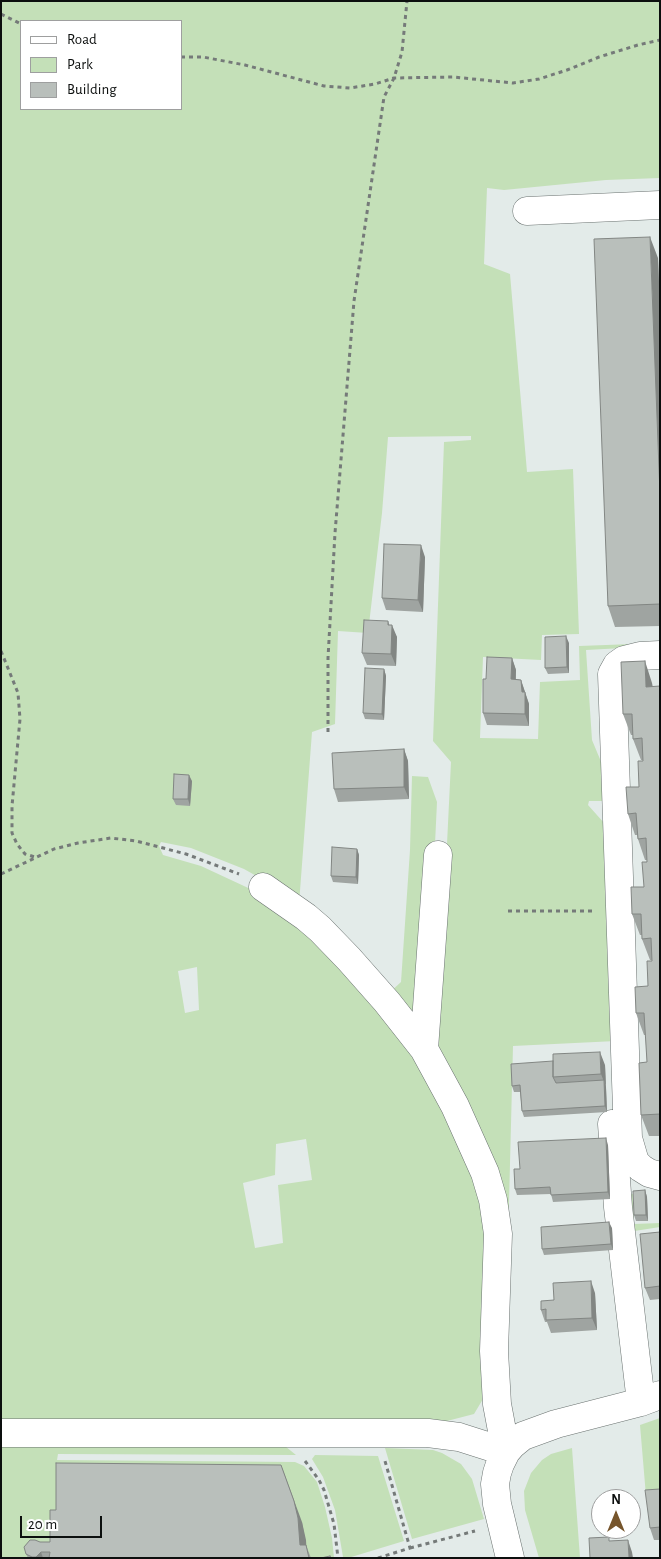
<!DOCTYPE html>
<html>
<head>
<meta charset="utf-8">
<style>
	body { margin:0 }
	#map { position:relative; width:661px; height:1559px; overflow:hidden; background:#e3ebe9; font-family:"Alegreya Sans",sans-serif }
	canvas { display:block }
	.frame { position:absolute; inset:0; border:2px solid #0c0f0e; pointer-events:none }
	.legend { position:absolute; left:20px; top:20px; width:162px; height:90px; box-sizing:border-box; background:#fff; border:1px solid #9e9f9f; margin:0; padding:6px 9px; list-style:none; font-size:15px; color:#0c0f0e }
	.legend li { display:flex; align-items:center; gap:10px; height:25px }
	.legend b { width:25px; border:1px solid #9e9f9f }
	.north { position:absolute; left:591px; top:1489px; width:50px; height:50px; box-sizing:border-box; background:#fff; border:1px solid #9e9f9f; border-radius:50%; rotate:0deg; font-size:14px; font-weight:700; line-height:20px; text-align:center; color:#0c0f0e }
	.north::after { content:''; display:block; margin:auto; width:18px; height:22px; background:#76552c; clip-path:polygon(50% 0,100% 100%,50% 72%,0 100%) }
	.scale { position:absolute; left:20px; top:1516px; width:82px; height:22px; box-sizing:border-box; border:2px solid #0c0f0e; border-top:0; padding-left:6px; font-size:15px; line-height:18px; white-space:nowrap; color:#0c0f0e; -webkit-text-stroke:4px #fff; paint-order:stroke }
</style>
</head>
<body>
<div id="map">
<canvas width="661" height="1559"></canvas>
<div class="frame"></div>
<ul class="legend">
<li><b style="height:6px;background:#fff"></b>Road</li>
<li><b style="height:14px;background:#c4e0b8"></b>Park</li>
<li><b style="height:14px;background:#b9bfbb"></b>Building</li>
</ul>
<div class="north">N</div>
<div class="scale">20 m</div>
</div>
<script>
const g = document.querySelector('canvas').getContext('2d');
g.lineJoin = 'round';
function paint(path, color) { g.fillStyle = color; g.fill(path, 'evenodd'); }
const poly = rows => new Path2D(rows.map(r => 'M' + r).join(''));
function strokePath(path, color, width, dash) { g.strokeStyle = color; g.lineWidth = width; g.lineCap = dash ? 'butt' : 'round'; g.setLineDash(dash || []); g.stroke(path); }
paint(poly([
	[1,1,660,1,660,178,606,180,504,190,487,188,484,264,510,274,527,472,573,469,579,634,542,635,541,660,483,657,480,738,538,739,540,682,580,680,579,646,660,643,660,646,586,650,592,740,602,764,605,801,589,801,588,805,605,824,616,1041,513,1046,508,1242,437,1055,441,964,450,847,447,844,451,762,433,741,444,442,471,440,471,436,388,437,382,513,368,633,338,631,335,724,312,732,299,904,260,878,244,869,191,848,161,842,159,846,163,855,201,866,259,893,300,923,428,1069,492,1225,483,1399,474,1414,447,1421,419,1424,1,1422],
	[21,21,181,21,181,109,21,109],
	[197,967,199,1010,185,1013,178,971],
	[306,1139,312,1180,278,1185,283,1243,255,1248,243,1183,275,1175,276,1144],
	[412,776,428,777,437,802,435,844,414,1022,388,994,401,982,410,850],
	[633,1194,634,1224,660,1223,660,1227,628,1232,624,1195],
	[660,1418,660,1495,646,1496,640,1425],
	[1,1442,280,1442,296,1455,58,1454,57,1460,295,1462,304,1466,317,1482,325,1507,332,1538,334,1558,1,1558],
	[385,1448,433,1450,442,1453,461,1464,472,1479,484,1519,412,1539],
	[572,1448,580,1558,539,1558,525,1510,524,1491,531,1473,542,1460,551,1454],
	[315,1455,378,1456,404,1541,348,1558,343,1557,335,1510,323,1477,312,1459]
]), '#c4e0b8');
const minor = poly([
	[527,211,660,205],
	[660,655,640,656,624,660,617,665,612,674,628,1138,635,1162,641,1168,649,1173,660,1176],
	[263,887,306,917,320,929,349,959,387,1002,424,1049,436,1071,455,1106,485,1173,493,1200,498,1234,494,1351,497,1404,506,1452],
	[424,1049,438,855],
	[612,1124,618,1207,641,1402],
	[1,1433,428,1433,459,1437,506,1452],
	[510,1558,497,1504,495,1484,497,1473,500,1464,506,1452,512,1445,523,1436,556,1424,641,1402,660,1395]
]);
strokePath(minor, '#6a7270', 29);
strokePath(poly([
	[1,14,21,24],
	[181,57,203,57,245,65,324,86,350,88,375,84,394,78,453,77,513,83,539,79,567,70,599,57,638,45,660,40],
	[1,651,18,693,20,719,12,806,12,833,17,844,25,854,35,857],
	[328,732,328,658,335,533,354,301,384,97,394,78,402,52,407,1],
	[1,874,54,849,78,843,111,838,136,841,186,854,239,874],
	[508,911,592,911],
	[305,1461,319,1480,324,1490,334,1524,338,1558],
	[410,1548,475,1531],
	[378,1558,410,1548,385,1461]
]), '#757a79', 3, [4, 4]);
strokePath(minor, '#fff', 28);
paint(poly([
	[658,258,660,307,660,626,615,627,608,606],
	[425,557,423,612,386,610,382,598],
	[388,621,389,625,397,637,396,666,367,665,362,653],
	[569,643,569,673,548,674,545,668],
	[512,658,516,670,516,679,521,680,529,704,529,726,487,725,483,713,486,679],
	[384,669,386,676,384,720,365,719,363,713],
	[652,683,653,687,660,686,660,1136,649,1136,641,1115,647,1062,646,1035,644,1035,636,1013,648,986,652,960,650,960,642,939,642,935,640,935,632,914,644,887,647,860,645,860,638,839,637,835,635,835,628,814,639,787,643,760,641,760,633,739,633,735,631,735,623,714],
	[404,749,408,761,409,799,338,802,334,789],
	[192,781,190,806,176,805,173,799],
	[357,849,359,855,358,884,333,882,331,876],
	[605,1065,607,1112,524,1117,522,1111,520,1092,514,1092,512,1086],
	[608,1145,610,1199,553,1202,551,1194,517,1195,515,1189,520,1169],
	[645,1190,647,1197,648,1221,636,1221,634,1215],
	[612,1228,613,1250,544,1255,542,1249],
	[660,1232,660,1299,650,1300,645,1288],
	[595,1293,597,1330,551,1333,547,1322,545,1322,541,1310,554,1300],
	[660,1489,660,1540,654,1540,650,1528],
	[302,1522,306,1545,311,1558,28,1558,26,1554,50,1542]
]), '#9fa4a1');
paint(poly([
	[650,237,658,258,660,307,660,494],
	[421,545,425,557,423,612,418,600],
	[388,621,392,633,392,625,397,637,396,666,391,654],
	[566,636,569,643,569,673,567,667],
	[512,658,516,670,515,691,511,679],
	[645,661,652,683,653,708,646,687],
	[384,669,386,676,384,720,382,714],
	[521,680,529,704,529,726,525,714,522,692],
	[404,749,408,761,409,799,404,787],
	[189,775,192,781,190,806,188,799],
	[357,849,359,855,358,884,356,877],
	[600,1052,605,1065,606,1087,601,1074],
	[604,1080,606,1087,607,1112,605,1106],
	[606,1138,608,1145,610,1199,608,1192],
	[645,1190,647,1197,648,1221,646,1215],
	[609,1222,612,1228,613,1250,611,1244],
	[591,1281,595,1293,597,1330,592,1318],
	[281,1465,302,1522,306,1540,307,1558,300,1545],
	[628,1540,632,1552,633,1558,629,1558],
	[41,1552,43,1558,36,1558,36,1557]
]), '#828683');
const building = poly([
	[650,237,660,494,660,604,608,606,594,239,650,237],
	[384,544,421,545,418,600,382,598,384,544],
	[364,620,388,621,388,625,392,625,391,654,362,653,364,620],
	[566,636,567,667,545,668,545,637,566,636],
	[487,657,512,658,511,679,521,680,522,692,525,692,525,714,483,713,483,679,486,679,487,657],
	[645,661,646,687,660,686,660,1114,641,1115,639,1063,647,1062,644,1013,636,1013,635,987,648,986,647,961,652,961,651,938,642,939,641,914,632,914,631,887,644,887,642,862,647,862,646,838,638,839,636,813,628,814,626,787,639,787,638,761,643,761,642,738,633,739,632,714,623,714,621,662,645,661],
	[365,668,384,669,382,714,363,713,365,668],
	[404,749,404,787,334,789,332,753,404,749],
	[174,774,189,775,188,799,173,799,174,774],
	[332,847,357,849,356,877,331,876,332,847],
	[600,1052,601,1074,553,1077,553,1054,600,1052],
	[553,1061,553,1077,556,1083,604,1080,605,1106,522,1111,520,1085,512,1086,511,1064,553,1061],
	[606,1138,608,1192,551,1195,550,1187,515,1189,514,1169,520,1169,518,1142,606,1138],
	[645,1190,646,1215,634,1215,633,1191,645,1190],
	[609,1222,611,1244,542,1249,541,1227,609,1222],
	[660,1232,660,1286,645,1288,640,1234,660,1232],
	[591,1281,592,1318,546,1320,546,1309,541,1310,541,1301,554,1300,553,1283,591,1281],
	[56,1463,281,1465,294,1501,298,1518,300,1545,306,1545,309,1558,49,1558,50,1552,41,1552,36,1557,32,1557,26,1554,24,1547,30,1540,35,1540,40,1542,50,1542,50,1510,56,1510,56,1463],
	[660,1489,660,1527,650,1528,645,1490,660,1489],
	[609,1537,609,1541,628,1540,629,1558,590,1558,589,1538,609,1537],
	[330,1556,331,1558,321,1558,330,1556]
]);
paint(building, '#b9bfbb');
strokePath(building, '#828683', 1);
</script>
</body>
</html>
